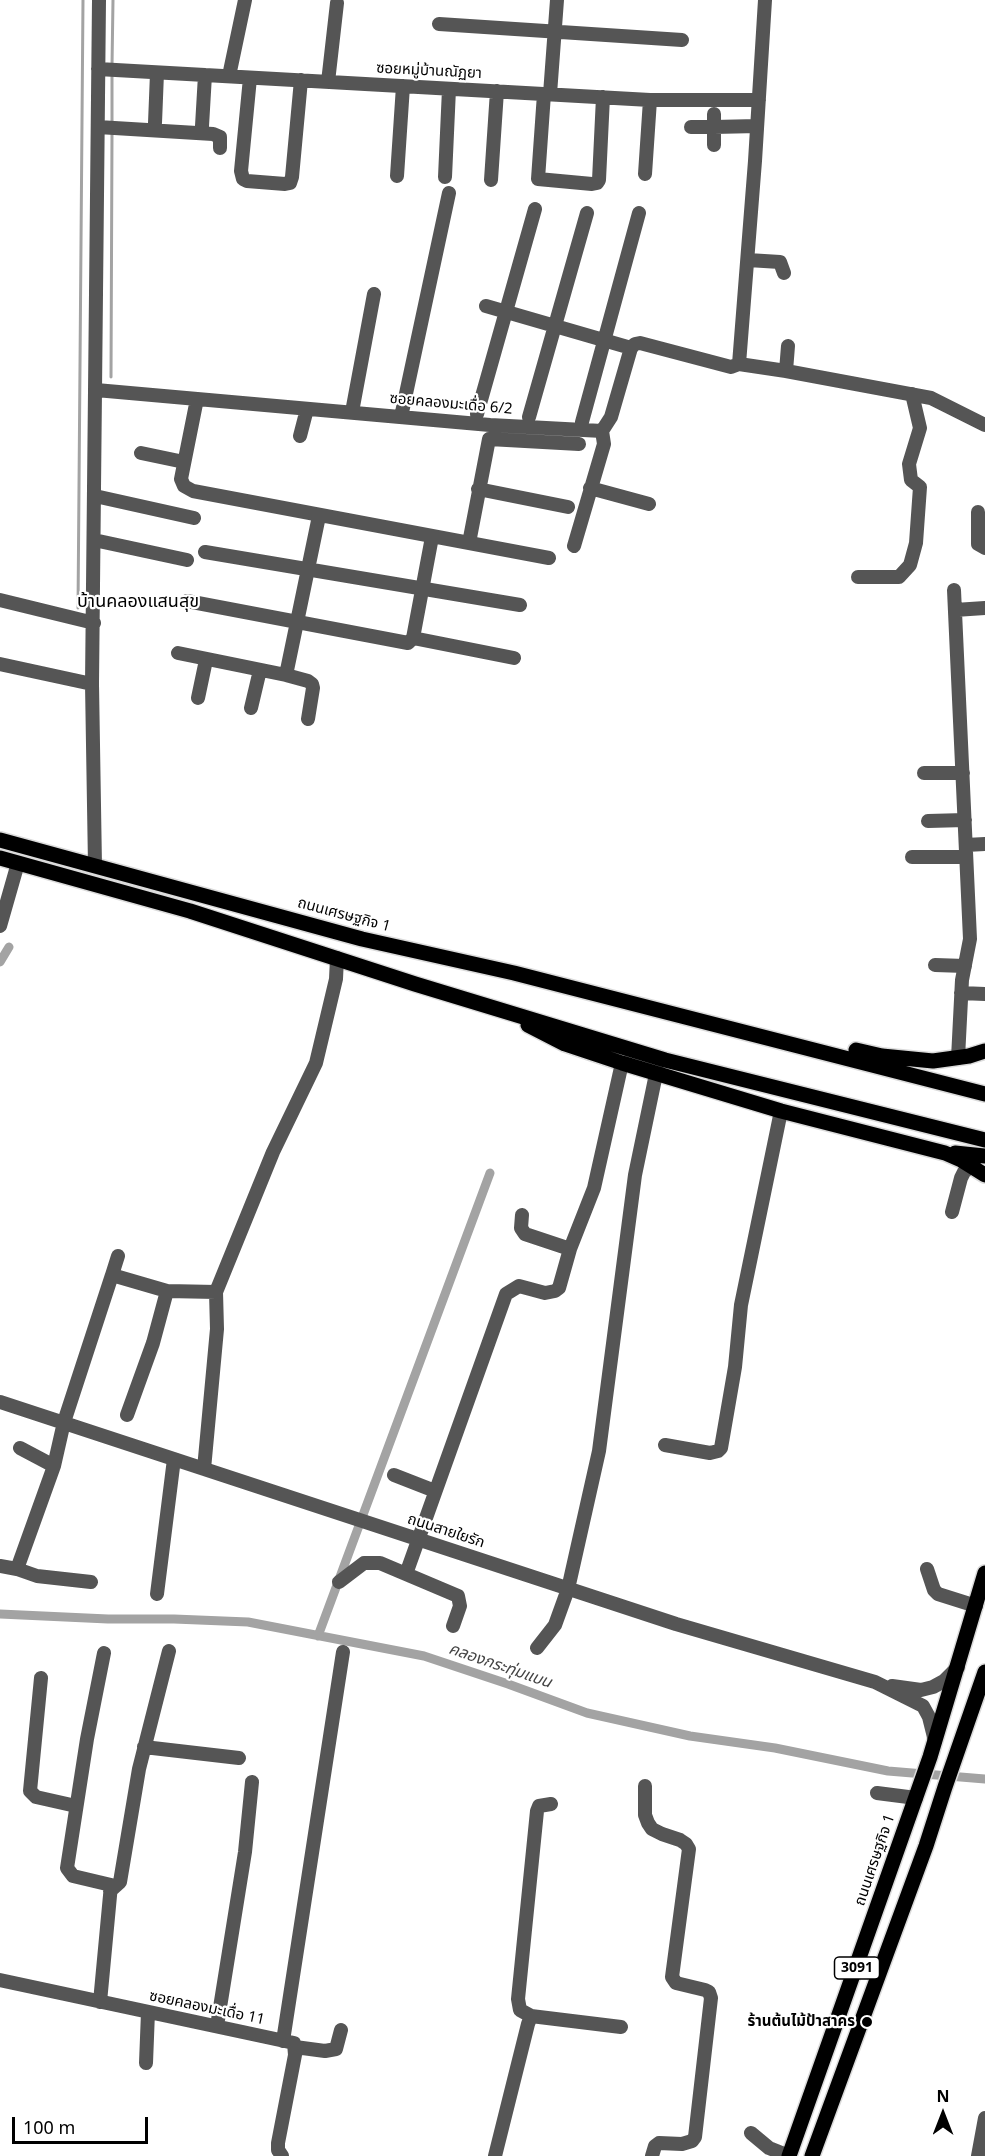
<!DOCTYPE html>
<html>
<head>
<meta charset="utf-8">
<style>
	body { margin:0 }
	#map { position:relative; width:985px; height:2156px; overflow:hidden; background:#fff; font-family:"Noto Sans",sans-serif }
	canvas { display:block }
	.north { position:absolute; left:913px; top:2084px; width:60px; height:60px; -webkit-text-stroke:4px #fff; paint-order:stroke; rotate:0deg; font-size:16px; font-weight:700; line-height:24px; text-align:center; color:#000 }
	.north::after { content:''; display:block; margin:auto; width:21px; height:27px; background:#000; clip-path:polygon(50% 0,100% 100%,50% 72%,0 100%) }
	.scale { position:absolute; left:12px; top:2117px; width:136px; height:27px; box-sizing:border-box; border:3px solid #000; border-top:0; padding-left:8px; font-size:18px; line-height:21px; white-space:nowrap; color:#000; -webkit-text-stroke:4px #fff; paint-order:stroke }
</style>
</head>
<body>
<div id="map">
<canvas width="985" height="2156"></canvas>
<div class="north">N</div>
<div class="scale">100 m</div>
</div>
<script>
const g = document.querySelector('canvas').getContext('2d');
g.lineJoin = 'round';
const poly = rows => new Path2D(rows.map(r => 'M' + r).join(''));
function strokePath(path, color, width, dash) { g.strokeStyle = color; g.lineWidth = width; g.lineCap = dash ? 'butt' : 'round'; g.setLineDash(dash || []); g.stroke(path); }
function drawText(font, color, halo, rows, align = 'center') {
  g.font = font + ' "Noto Sans","Noto Sans Thai",sans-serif'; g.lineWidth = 4.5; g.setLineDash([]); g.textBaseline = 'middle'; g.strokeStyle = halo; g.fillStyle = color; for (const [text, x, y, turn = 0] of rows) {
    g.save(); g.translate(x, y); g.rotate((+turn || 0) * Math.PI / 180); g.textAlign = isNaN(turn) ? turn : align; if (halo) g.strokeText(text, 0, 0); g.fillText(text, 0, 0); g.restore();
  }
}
strokePath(poly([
	[112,66,113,0],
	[112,123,112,73],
	[111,377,112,133],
	[78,608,83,0]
]), '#a3a3a3', 3);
strokePath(poly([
	[0,962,9,947],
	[0,1614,108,1619,174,1619,248,1622,424,1656,508,1684,587,1713,690,1736,775,1748,888,1771,985,1779],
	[318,1636,490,1173]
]), '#a3a3a3', 9);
const major = poly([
	[0,840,362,939,514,973,985,1094],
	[0,858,190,911,415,984,665,1060,985,1140],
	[528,1025,565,1044,622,1063,781,1111,945,1153,961,1160,985,1175],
	[856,1050,882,1056,933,1061,969,1056,985,1051],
	[955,1153,985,1156],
	[789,2156,930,1757,985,1573],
	[812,2156,926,1846,945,1787,985,1672]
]);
strokePath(major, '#dbdbdb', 18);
strokePath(poly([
	[439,24,682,40],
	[98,69,650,100,759,100],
	[229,76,245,0],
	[250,78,241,171,243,179,247,181,285,184,290,183,292,177,301,80],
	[328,82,337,3],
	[544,94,538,179,592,184,597,183,599,180,603,97],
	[550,94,557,0],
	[714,114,714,127,757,126],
	[155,123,157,73],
	[202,126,205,75],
	[98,127,213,134,220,137,220,148],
	[691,127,714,127,714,145],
	[645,174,650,100],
	[397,176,403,86],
	[445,177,449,89],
	[491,180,497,91],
	[748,260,780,262,784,273],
	[486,306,631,348],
	[739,364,755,161,765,0],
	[786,371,788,346],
	[96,390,490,425,602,431,611,417,631,348,635,344,640,343,731,367,739,364,786,371,931,398,985,425],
	[197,399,181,479,184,486,193,491,549,558],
	[352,412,374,294],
	[477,414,535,209],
	[401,417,449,193],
	[529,417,587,213],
	[582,422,639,213],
	[300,436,307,409],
	[141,453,184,462],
	[590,488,649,504],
	[478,489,568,507],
	[95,496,194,518],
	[978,512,978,544,985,548],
	[94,540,187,560],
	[469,543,489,439,579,444],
	[574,546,604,444,602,431],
	[205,552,520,605],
	[858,577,899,577,910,565,916,543,920,487,911,480,909,464,920,428,912,394],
	[954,590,970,939,962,980,958,1058],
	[0,600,94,623],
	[187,601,408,643,413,638,432,537],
	[955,610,985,608],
	[413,638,514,658],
	[178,653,286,675,319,516],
	[0,664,92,684],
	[286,675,308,681,312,684,313,688,308,719],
	[198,698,206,660],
	[251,708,260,670],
	[924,773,963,773],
	[928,821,965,820],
	[966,845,985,844],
	[912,857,966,857],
	[95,866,92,684,99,0],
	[0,926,18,863],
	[935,965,965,966],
	[961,993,985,994],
	[952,1212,961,1178,964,1172,971,1166],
	[522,1215,521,1228,525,1234,570,1249],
	[118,1256,112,1275,167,1291,216,1292],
	[0,1402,676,1624,875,1682,923,1706,929,1717,935,1741],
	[127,1415,153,1343,167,1291],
	[665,1445,710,1453,718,1451,721,1448,735,1367,741,1305,781,1111],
	[20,1448,54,1466],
	[204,1469,217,1329,216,1292,273,1152,316,1063,336,979,337,958],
	[394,1475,435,1491],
	[0,1566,17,1569],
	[927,1569,934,1590,938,1594,976,1606],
	[91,1582,37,1576,17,1569,54,1466,64,1422,112,1275],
	[339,1582,364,1563,380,1563,406,1574],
	[157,1594,174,1459],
	[453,1626,460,1606,458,1596,406,1574,506,1294,519,1286,545,1293,555,1291,559,1288,570,1249,594,1188,622,1063],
	[537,1648,555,1625,568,1589,599,1451,635,1175,656,1074],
	[41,1678,30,1791,36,1797,76,1806],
	[892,1686,921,1690,933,1687,944,1681,958,1667],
	[144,1747,239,1758],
	[645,1786,645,1815,648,1823,652,1829,662,1834,680,1840,686,1844,689,1849,672,1977,676,1983,705,1990,709,1992,711,1998,695,2137,692,2141,682,2144,659,2143,655,2146,652,2156],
	[877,1793,916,1798],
	[110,1891,120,1882,139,1769,169,1651],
	[0,1980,294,2043,295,2055,278,2143,278,2150,282,2156],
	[100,2002,111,1885,73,1876,67,1868,87,1739,104,1653],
	[531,2016,621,2027],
	[217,2026,245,1852,252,1782],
	[283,2041,343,1652],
	[295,2047,325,2051,336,2049,341,2030],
	[146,2063,148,2012],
	[751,2133,769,2148,789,2156],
	[495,2156,528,2024,531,2016,520,2010,518,1999,537,1811,539,1806,551,1804],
	[978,2156,985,2118]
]), '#555', 14);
strokePath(major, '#000', 15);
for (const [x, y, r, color] of [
	[867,2022,6,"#000"]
]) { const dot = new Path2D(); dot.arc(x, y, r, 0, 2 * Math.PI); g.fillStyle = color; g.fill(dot); strokePath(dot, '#fff', 2); }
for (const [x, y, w] of [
	[857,1968,45]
]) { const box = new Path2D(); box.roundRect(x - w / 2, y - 11, w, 22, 4.5); g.fillStyle = '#fff'; g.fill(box); strokePath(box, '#000', 1.5); }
drawText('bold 14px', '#000', null, [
	["3091",857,1968]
]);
drawText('15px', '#000', '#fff', [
	["ซอยหมู่บ้านณัฏยา",429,71,3],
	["ซอยคลองมะเดื่อ 6/2",451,404,5],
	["ถนนเศรษฐกิจ 1",344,915,15],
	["ถนนสายใยรัก",446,1531,18],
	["ถนนเศรษฐกิจ 1",875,1860,-71],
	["ซอยคลองมะเดื่อ 11",207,2008,12]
]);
drawText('bold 15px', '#000', '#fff', [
	["ร้านต้นไม้ป้าสาคร",855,2022]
], 'right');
drawText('italic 16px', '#444', '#fff', [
	["คลองกระทุ่มแบน",500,1666,19]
]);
drawText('18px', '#000', '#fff', [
	["บ้านคลองแสนสุข",138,602]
]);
</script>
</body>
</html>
